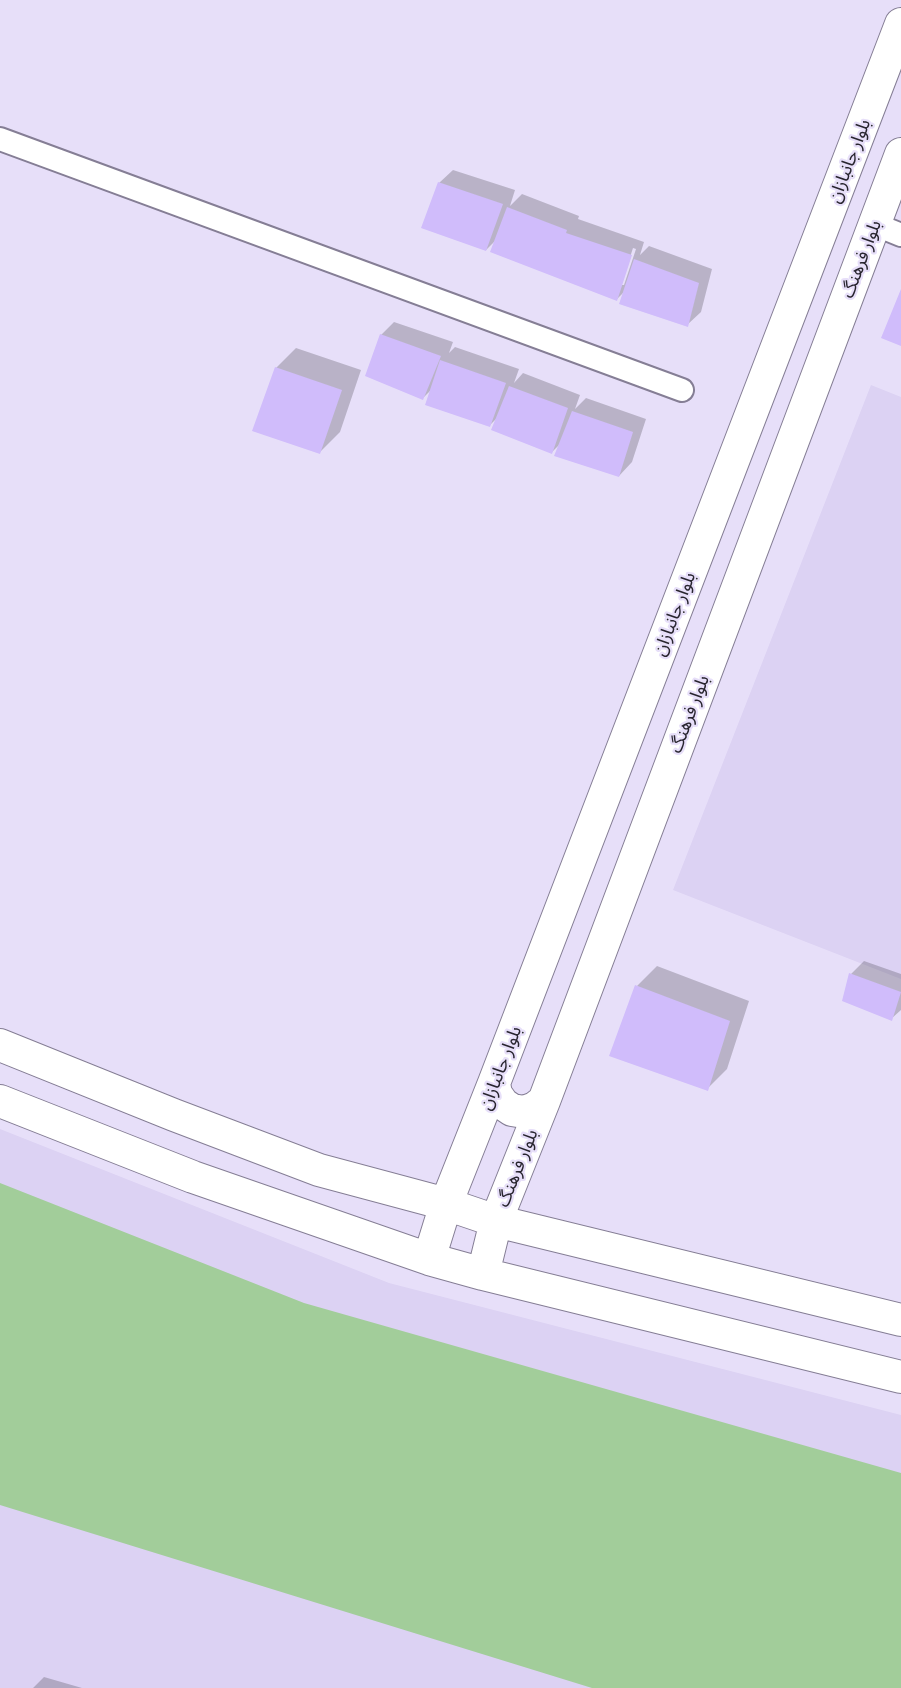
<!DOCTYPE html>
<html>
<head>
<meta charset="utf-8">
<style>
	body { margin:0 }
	canvas { display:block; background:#e7dff9 }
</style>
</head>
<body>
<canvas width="901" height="1688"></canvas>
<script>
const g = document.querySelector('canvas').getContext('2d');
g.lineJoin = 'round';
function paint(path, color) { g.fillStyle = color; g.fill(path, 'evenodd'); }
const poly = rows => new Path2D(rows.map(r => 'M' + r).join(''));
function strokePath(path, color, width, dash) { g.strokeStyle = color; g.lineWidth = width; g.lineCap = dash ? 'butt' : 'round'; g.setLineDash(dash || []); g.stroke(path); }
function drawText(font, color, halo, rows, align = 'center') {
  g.font = font + ' Barlow,"Noto Sans Arabic",sans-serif'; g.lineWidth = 4.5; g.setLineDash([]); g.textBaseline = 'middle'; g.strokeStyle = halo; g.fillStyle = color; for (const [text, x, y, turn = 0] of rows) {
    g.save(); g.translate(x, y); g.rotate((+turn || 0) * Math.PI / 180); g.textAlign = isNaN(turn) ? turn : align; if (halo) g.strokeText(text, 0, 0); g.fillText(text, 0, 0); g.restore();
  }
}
paint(poly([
	[871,385,901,397,901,979,673,890],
	[0,1129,389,1283,901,1415,901,1688,0,1688]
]), '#dcd2f3');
paint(poly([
	[0,1183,304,1303,901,1473,901,1688,592,1688,0,1505]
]), '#a2cd9a');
paint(poly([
	[453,170,515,190,510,206,522,194,579,216,578,219,644,242,640,255,649,246,712,269,701,312,687,325,625,291,616,300,497,239,486,250,439,183],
	[633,248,636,249,624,285,621,285],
	[394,322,453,342,449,353,455,347,519,369,514,383,523,373,580,395,575,409,586,398,646,419,632,462,619,476,561,443,552,452,499,416,490,425,432,389,423,398,381,335],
	[296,348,361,370,340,432,320,452,276,368],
	[864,961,901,974,901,1010,891,1019,851,974],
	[657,966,749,1001,727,1069,707,1089,637,986],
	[44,1677,82,1688,33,1688]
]), '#0003');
paint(poly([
	[438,182,503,204,486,251,421,228],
	[507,207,567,230,566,233,632,255,617,301,490,252],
	[634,259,699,283,688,327,619,304],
	[901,289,901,346,881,338],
	[380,334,441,356,423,400,365,376],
	[440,360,506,383,490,427,425,405],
	[275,367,342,390,320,454,252,431],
	[509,386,568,408,552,454,491,430],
	[572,411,633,432,619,477,554,456],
	[849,973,901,992,892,1021,842,1001],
	[635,985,730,1021,708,1091,609,1056]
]), '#d0bcfb');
const street = poly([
	[0,139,682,390],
	[874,224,901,235]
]);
const secondary = poly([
	[0,1045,174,1115,319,1170,446,1204,496,1221,901,1320],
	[494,1083,496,1094,503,1104,512,1110,524,1112,535,1108,544,1101],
	[0,1101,193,1177,429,1259,483,1274,901,1377],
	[429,1259,446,1204,494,1083,901,24],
	[483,1274,496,1221,544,1101,901,154]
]);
strokePath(street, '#857e95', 26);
strokePath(secondary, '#857e95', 34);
strokePath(street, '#fff', 22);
strokePath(secondary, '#fff', 32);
drawText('18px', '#28252f', '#e7dff9', [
	["بلوار جانبازان",849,161,-69],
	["بلوار فرهنگ",861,259,-69],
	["بلوار جانبازان",674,614,-69],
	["بلوار فرهنگ",689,714,-69],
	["بلوار جانبازان",500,1068,-69],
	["بلوار فرهنگ",517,1168,-68]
]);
</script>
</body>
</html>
